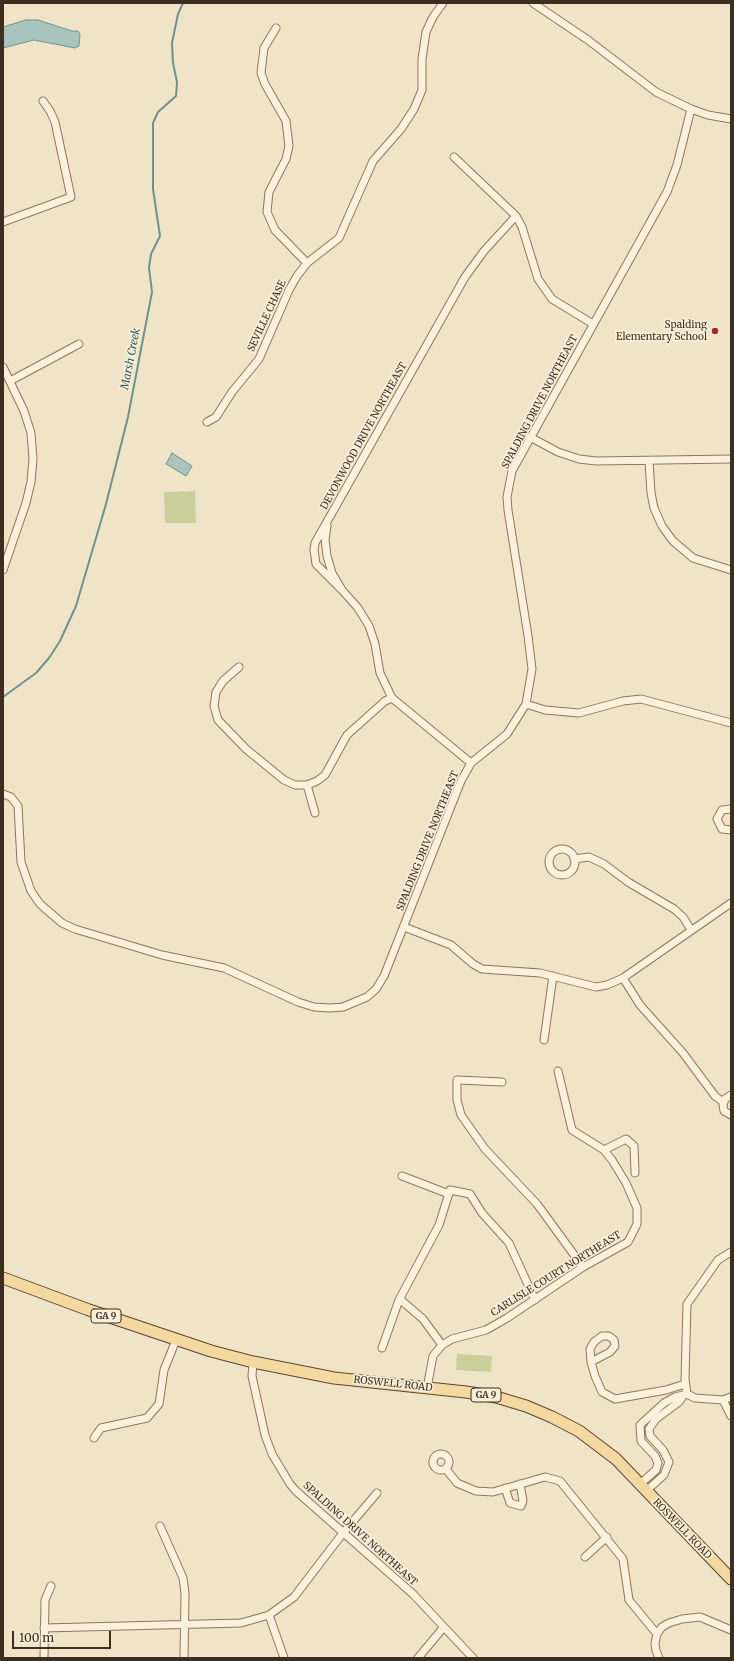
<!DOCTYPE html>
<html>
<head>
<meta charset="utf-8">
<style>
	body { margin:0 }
	#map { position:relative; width:734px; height:1661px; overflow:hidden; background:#f0e4c8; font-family:Merriweather,serif }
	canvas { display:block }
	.frame { position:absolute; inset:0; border:4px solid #3d2e20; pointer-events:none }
	.scale { position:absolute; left:12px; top:1631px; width:99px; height:18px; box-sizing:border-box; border:2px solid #3d2e20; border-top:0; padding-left:5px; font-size:12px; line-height:14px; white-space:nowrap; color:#3d2e20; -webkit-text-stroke:3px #f7eed8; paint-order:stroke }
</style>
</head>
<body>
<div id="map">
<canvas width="734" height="1661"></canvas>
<div class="frame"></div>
<div class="scale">100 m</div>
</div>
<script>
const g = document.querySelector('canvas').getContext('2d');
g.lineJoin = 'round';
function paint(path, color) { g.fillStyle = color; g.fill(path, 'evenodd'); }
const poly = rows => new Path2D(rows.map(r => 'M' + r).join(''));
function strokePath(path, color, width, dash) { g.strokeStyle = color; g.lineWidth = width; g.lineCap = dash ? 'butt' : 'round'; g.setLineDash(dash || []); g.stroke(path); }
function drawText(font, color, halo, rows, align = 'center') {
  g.font = font + ' Merriweather,serif'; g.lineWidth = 3.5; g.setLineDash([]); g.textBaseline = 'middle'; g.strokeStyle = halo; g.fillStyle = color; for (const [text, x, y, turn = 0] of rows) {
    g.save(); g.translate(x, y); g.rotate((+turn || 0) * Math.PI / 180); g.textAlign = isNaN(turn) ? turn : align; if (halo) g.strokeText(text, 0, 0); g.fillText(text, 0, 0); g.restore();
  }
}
paint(poly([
	[195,491,196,523,165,523,164,492],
	[457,1354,492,1356,491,1372,456,1370]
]), '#c9cf9b');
const water = poly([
	[26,20,38,20,72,31,78,31,80,34,79,46,75,48,34,40,3,48,3,27,26,20],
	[172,453,192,466,186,476,166,464,172,453]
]);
paint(water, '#a9c4bc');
strokePath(water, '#6f938a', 1);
strokePath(poly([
	[3,697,36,673,49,658,60,641,76,606,106,504,128,417,152,292,149,268,151,254,160,236,153,189,153,123,158,112,176,96,177,82,173,63,172,43,178,14,183,3]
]), '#6f938a', 2);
const street = poly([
	[533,3,588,40,656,92,691,109,708,115,731,119],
	[276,28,264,48,261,73,265,84,286,121,289,146,286,159,269,192,267,212,275,230,307,263],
	[454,157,516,216,522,227,538,279,552,299,593,324],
	[3,222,71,197,55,122,50,111,43,101],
	[3,367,24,411,31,433,33,459,31,482,26,503,3,570],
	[10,381,79,344],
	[207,422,216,417,232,392,259,359,289,290,297,276,307,263,339,238,373,161,401,129,414,109,422,90,422,59,426,32,433,17,443,3],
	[530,437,558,452,579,459,596,461,731,459],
	[649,461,651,493,654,508,662,526,673,541,693,558,731,570],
	[327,526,325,539,327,556,332,573,342,590,358,608,369,626,375,644,380,673,392,698,471,763],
	[342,590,316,564,314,550,315,543,465,277,484,251,516,216],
	[239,667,223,681,216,692,214,706,218,720,246,749,284,780,295,785,307,785,317,781,325,775,347,735,385,701,392,698],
	[526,704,545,710,579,713,623,701,641,699,731,723],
	[307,785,315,813],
	[3,794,11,797,18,806,21,862,31,891,40,904,62,923,75,929,162,955,224,968,298,1002,314,1007,330,1008,343,1007,367,997,376,989,384,976,461,781,471,763,507,734,526,704,532,669,528,636,508,510,507,497,512,471,667,192,677,165,691,109],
	[731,809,722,810,717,819,722,829,731,830],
	'549 862a13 13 0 1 1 26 0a13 13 0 1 1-26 0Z',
	[574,859,589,857,604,864,628,882,674,909,683,917,691,930],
	[404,927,451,945,473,964,482,969,540,973,596,987,607,985,623,978,731,903],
	[623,978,640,1005,683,1053,715,1096,723,1102],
	[544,1040,553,976],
	[502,1082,457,1080,457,1100,461,1115,485,1149,537,1204,583,1267],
	[731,1095,725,1099,723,1105,724,1111,731,1115],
	[604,1150,626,1139,634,1146,635,1173],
	[402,1176,449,1194],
	[399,1300,402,1301,423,1319,442,1345],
	[382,1348,399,1300,439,1225,450,1190,470,1194,482,1213,509,1243,535,1300],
	[253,1362,252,1376,265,1435,272,1454,290,1484,296,1491,413,1594,473,1658],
	[591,1362,610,1352,615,1346,614,1340,609,1336,602,1336,594,1342,590,1349,591,1362,595,1376,602,1392,615,1399,666,1390,685,1384],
	[427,1388,433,1356,442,1345,452,1339,486,1330,507,1318,583,1267,628,1242,637,1224,637,1208,626,1183,612,1160,604,1150,572,1130,558,1071],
	[687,1394,685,1379,687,1304,718,1260,731,1252],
	[687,1394,695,1398,723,1400,731,1416],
	[723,1400,731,1397],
	[94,1438,101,1428,147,1418,159,1404,164,1370,176,1340],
	'433 1462a8 8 0 1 1 16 0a8 8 0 1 1-16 0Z',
	[446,1469,457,1483,476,1491,493,1492,545,1477,560,1481,623,1559,629,1600,657,1634],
	[640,1484,656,1470,658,1463,655,1456,641,1441,640,1425,664,1403,675,1397,687,1394],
	[505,1488,510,1503,521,1506,523,1501,520,1484],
	[646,1491,664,1475,669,1462,663,1450,650,1436,649,1429,656,1419,679,1402,684,1395],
	[160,1526,183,1578,185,1593,184,1658],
	[585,1557,607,1537],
	[269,1615,284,1658],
	[44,1628,241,1623,269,1615,294,1597,343,1533,377,1493],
	[44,1658,45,1600,51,1586],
	[418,1658,443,1628],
	[659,1658,656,1651,655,1643,657,1634,662,1627,669,1623,682,1619,700,1617,731,1630]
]);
const primary = poly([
	[3,1278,89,1310,211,1351,253,1362,334,1378,466,1392,496,1397,526,1406,552,1417,579,1431,616,1459,731,1579]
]);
strokePath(street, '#8d765c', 9);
strokePath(primary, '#5b4430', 13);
strokePath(street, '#faf1dc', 7);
strokePath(primary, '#f3d9a0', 11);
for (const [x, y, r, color] of [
	[715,331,4,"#9e2a2b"]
]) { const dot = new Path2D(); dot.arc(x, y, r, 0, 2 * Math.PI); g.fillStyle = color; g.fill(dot); strokePath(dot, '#f7eed8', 1.5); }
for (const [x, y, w] of [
	[106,1316,30],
	[486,1395,30]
]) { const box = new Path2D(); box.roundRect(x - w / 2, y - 7, w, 14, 3); g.fillStyle = '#f7eed8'; g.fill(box); strokePath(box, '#3d2e20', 1); }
drawText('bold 9px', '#3d2e20', null, [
	["GA 9",106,1316],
	["GA 9",486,1395]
]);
drawText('10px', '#3d2e20', '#f7eed8', [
	["SEVILLE CHASE",267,316,-65],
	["SPALDING DRIVE NORTHEAST",540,402,-62],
	["DEVONWOOD DRIVE NORTHEAST",364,436,-61],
	["SPALDING DRIVE NORTHEAST",428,841,-68],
	["CARLISLE COURT NORTHEAST",556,1274,-32],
	["ROSWELL ROAD",393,1384,6],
	["ROSWELL ROAD",682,1529,46],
	["SPALDING DRIVE NORTHEAST",360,1534,42]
]);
drawText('10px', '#3d2e20', '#f7eed8', [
	["Spalding",707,325],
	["Elementary School",707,337]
], 'right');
drawText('italic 11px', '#2f5d5a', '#f7eed8', [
	["Marsh Creek",131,359,-79]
]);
</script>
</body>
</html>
